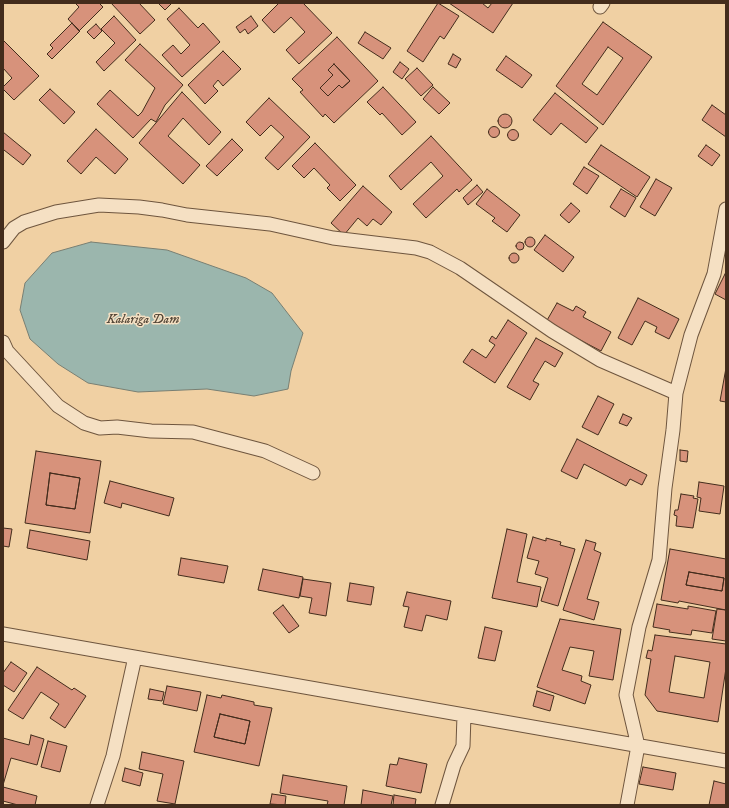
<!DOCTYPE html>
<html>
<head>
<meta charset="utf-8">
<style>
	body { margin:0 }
	#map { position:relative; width:729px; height:808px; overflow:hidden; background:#f0d0a3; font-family:"IM FELL DW Pica",serif }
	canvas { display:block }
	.frame { position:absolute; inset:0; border:4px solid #432c1c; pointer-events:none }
</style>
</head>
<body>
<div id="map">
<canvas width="729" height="808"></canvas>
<div class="frame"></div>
</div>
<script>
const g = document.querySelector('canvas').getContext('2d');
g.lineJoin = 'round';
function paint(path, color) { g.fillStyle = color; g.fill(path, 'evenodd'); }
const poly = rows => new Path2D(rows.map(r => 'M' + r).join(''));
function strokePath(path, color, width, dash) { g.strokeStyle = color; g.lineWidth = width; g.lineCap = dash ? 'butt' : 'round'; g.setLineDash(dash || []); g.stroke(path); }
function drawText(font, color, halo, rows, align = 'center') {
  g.font = font + ' "IM FELL DW Pica",serif'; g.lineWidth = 3; g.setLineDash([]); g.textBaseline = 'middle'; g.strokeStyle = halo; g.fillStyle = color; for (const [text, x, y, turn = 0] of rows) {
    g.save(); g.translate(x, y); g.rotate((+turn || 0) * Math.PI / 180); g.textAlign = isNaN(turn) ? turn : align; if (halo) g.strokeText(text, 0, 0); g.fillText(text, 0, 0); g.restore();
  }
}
const water = poly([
	[91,242,167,250,246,278,272,293,303,333,291,371,288,389,254,396,207,389,138,392,88,383,58,364,30,339,20,310,25,283,52,253,91,242]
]);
paint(water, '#9bb6ad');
strokePath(water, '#787f73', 1);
const building = poly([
	[75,3,99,3,103,7,79,31,68,19,79,7,75,3],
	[111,3,139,3,155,20,140,34,111,3],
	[158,3,172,3,165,10,158,3],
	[279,3,303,3,332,33,299,64,286,50,305,32,291,17,274,33,262,20,279,3],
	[438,3,459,16,444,39,440,36,423,62,407,51,438,3],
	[449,3,482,3,488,8,492,3,513,3,493,33,449,3],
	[179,8,198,28,203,23,220,42,182,77,162,55,173,45,181,54,190,45,167,19,179,8],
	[114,16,136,40,104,71,96,62,115,43,101,29,114,16],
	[251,16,258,26,248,34,245,29,240,33,236,27,251,16],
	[603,22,652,57,603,125,556,86,603,22],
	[608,47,623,58,597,95,582,84,608,47],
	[72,23,80,31,52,59,47,54,53,48,50,45,72,23],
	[96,24,102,31,94,39,87,32,96,24],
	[365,32,391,48,383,59,358,43,365,32],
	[337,37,378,81,334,123,325,114,323,117,300,92,303,90,292,79,337,37],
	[334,64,350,81,342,88,339,85,328,96,320,88,333,75,328,70,334,64],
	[3,40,39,76,14,100,3,89,3,87,12,78,3,68,3,40],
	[140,44,183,85,165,105,156,122,151,119,133,138,97,104,110,90,138,116,142,112,155,88,125,60,140,44],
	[223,51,241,69,223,86,218,80,213,86,218,91,205,104,188,85,223,51],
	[453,54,461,59,456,68,448,64,453,54],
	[506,56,532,75,522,88,496,70,506,56],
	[400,62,409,69,402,79,393,72,400,62],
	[334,64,350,81,342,88,339,85,328,96,320,88,333,75,328,70,334,64],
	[417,68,433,85,421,96,405,79,417,68],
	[383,87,416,122,402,135,382,113,380,115,367,102,383,87],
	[433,87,450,103,439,114,423,99,433,87],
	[50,89,75,112,64,124,39,100,50,89],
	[182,92,221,132,209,145,183,118,168,136,200,165,183,184,139,143,182,92],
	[555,93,598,128,586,143,561,123,551,135,533,120,555,93],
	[269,98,310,137,278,170,265,158,284,137,271,125,260,136,246,122,269,98],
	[712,105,726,115,726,137,702,120,712,105],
	'498 121a7 7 0 1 1 14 0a7 7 0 1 1-14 0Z',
	'488.5 132a5.5 5.5 0 1 1 11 0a5.5 5.5 0 1 1-11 0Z',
	[96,129,128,159,115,174,96,157,81,174,67,161,96,129],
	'507.5 135a5.5 5.5 0 1 1 11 0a5.5 5.5 0 1 1-11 0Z',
	[3,132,31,155,23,165,4,150,3,151,3,132],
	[431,136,472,180,459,192,457,189,426,218,413,204,443,176,431,162,401,190,389,176,431,136],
	[232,139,243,150,217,176,206,166,232,139],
	[315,143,356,185,340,201,327,188,330,185,314,168,304,178,292,166,315,143],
	[601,145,650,177,637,197,588,164,601,145],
	[706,145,720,155,712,166,698,156,706,145],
	[584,167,599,176,587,194,573,184,584,167],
	[656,179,672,188,655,216,640,207,656,179],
	[477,185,483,192,468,205,463,198,477,185],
	[363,186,392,212,381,225,373,219,367,226,358,218,344,235,331,223,363,186],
	[487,189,520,215,507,232,492,221,495,218,476,204,487,189],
	[621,189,636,198,625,217,610,207,621,189],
	[571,203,580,211,569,223,560,215,571,203],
	[545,235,574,257,563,272,534,250,545,235],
	'525 242a5 5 0 1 1 10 0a5 5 0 1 1-10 0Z',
	'516 246a4 4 0 1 1 8 0a4 4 0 1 1-8 0Z',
	'509 258a5 5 0 1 1 10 0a5 5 0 1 1-10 0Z',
	[725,274,726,274,726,300,715,294,725,274],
	[638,298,679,319,669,339,655,332,657,327,645,321,632,345,618,338,638,298],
	[557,303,573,311,576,306,586,312,583,317,611,332,601,351,546,322,557,303],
	[508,320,527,333,495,383,463,362,472,349,486,358,495,345,489,341,492,336,496,339,508,320],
	[536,338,563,353,555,367,545,361,533,381,539,384,530,400,507,387,536,338],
	[726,368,726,402,720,401,726,368],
	[598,396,614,404,598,435,582,427,598,396],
	[623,414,632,418,627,426,619,423,623,414],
	[577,439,647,475,642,485,630,479,626,486,584,464,577,479,561,471,577,439],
	[680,450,688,451,687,462,680,461,680,450],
	[36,451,101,461,90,533,25,523,36,451],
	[50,473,80,478,75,509,46,505,50,473],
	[50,473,80,478,75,509,46,505,50,473],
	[110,481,174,498,169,516,122,503,121,508,104,503,110,481],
	[699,482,724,486,720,514,699,511,701,498,697,497,699,482],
	[681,494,694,496,693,498,698,499,693,528,676,526,677,516,674,515,675,510,678,510,681,494],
	[3,528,12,529,9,547,3,546,3,528],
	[507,529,527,534,517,582,541,587,537,607,492,598,507,529],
	[30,530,90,541,87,560,27,548,30,530],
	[533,537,546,541,546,538,561,542,560,545,575,549,558,606,541,601,548,578,535,574,539,561,527,558,533,537],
	[586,540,596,543,594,550,601,553,587,599,599,602,594,620,563,610,586,540],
	[670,549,726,559,726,610,679,601,678,603,661,600,670,549],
	[689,572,724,578,722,591,686,585,689,572],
	[181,558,228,566,224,583,178,575,181,558],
	[263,569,303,577,299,598,258,590,263,569],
	[689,572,724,578,722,591,686,585,689,572],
	[303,579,331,583,326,616,309,613,312,598,300,596,303,579],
	[350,583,374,587,371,605,347,601,350,583],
	[407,592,451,601,447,620,426,615,422,631,404,627,409,607,403,606,407,592],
	[657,604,688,609,688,606,716,611,712,633,692,630,691,635,669,632,670,630,653,627,657,604],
	[283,605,299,626,289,633,273,613,283,605],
	[717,609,726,610,726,641,712,639,717,609],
	[560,619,621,629,613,680,589,676,594,651,570,647,562,670,582,676,581,681,591,685,585,704,537,687,560,619],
	[485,627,502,631,495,661,478,658,485,627],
	[655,635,726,644,726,668,718,722,657,711,645,695,651,659,646,658,648,650,652,651,655,635],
	[675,656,710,662,704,698,669,692,675,656],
	[11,662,27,673,14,692,3,685,3,673,11,662],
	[37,667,72,690,74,688,86,696,65,728,50,718,59,704,41,692,23,719,8,710,37,667],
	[167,686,201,692,197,711,163,704,167,686],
	[150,689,164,692,162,701,148,699,150,689],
	[537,691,554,696,550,711,533,706,537,691],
	[207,695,221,698,222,695,254,702,254,705,272,708,259,766,194,752,207,695],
	[220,714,250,721,245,744,214,737,220,714],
	[220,714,250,721,245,744,214,737,220,714],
	[31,735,44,739,37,765,11,758,3,785,3,738,29,745,31,735],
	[48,741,67,746,60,772,41,767,48,741],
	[142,752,184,761,175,804,157,801,163,774,139,769,142,752],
	[399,758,427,764,421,793,386,786,390,764,397,765,399,758],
	[643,767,676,773,673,790,639,784,643,767],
	[125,768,143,773,140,786,122,781,125,768],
	[283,775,347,786,344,805,327,805,328,801,280,793,283,775],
	[714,781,726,784,726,805,709,805,714,781],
	[3,787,37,796,35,805,18,805,3,801,3,787],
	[363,790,393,796,391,805,361,805,363,790],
	[272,794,286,796,285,805,270,804,272,794],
	[394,795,416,799,415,805,393,805,394,795]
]);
paint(building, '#d7927b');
strokePath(building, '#432c1c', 1);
const minor = poly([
	[600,7,603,3],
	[3,242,14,228,24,222,56,212,99,205,139,207,162,210,187,215,270,224,333,238,416,248,430,252,460,268,552,331,600,360,676,393],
	[3,342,7,351,58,406,84,423,100,428,117,427,151,431,193,432,265,451,313,473],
	[3,634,726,761],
	[97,805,113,756,135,657],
	[442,805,454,765,463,746,464,715],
	[627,805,638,746,626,695,639,627,659,560,665,488,673,430,676,393,691,335,714,274,726,209]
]);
strokePath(minor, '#6e553e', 15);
strokePath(minor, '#f5e0c3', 13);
drawText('italic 13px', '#554839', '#f5e0c3', [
	["Kalariga Dam",143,320]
]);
</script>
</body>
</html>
